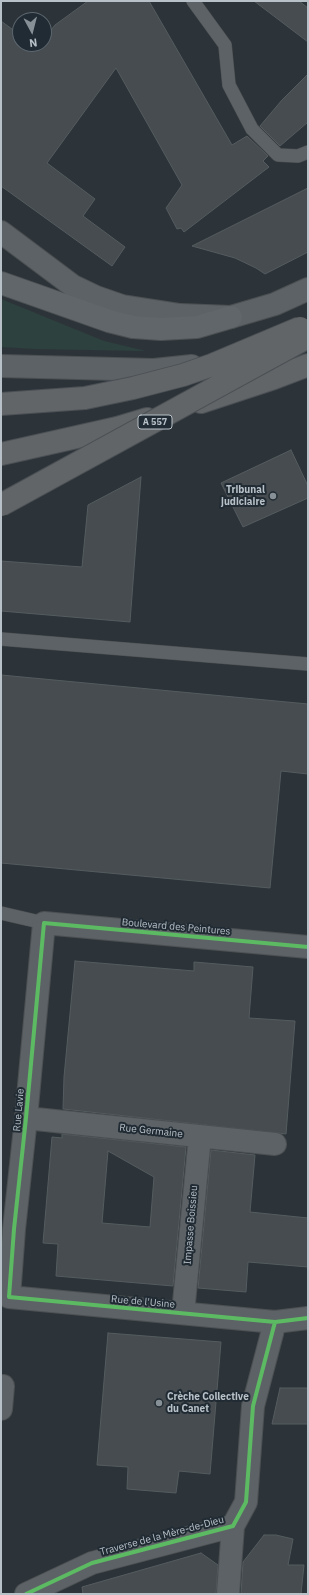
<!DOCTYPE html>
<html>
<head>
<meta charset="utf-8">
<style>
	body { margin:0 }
	#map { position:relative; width:309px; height:1595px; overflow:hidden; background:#2d3439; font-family:"IBM Plex Sans",sans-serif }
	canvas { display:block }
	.frame { position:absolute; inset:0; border:2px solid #b8c1c8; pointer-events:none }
	.north { position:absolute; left:12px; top:12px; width:40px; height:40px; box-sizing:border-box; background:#212b33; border:1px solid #5d676f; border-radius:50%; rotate:173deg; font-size:11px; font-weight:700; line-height:16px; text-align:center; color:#b8c1c8 }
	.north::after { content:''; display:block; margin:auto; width:14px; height:18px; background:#879096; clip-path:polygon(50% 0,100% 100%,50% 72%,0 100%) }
</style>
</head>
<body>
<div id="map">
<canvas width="309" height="1595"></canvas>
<div class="frame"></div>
<div class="north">N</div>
</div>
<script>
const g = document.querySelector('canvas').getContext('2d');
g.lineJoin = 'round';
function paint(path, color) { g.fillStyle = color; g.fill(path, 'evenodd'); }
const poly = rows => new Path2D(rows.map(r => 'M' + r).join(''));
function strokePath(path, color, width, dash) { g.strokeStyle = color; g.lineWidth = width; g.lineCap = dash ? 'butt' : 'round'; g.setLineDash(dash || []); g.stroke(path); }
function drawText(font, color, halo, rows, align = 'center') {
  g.font = font + ' "IBM Plex Sans",sans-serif'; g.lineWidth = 4; g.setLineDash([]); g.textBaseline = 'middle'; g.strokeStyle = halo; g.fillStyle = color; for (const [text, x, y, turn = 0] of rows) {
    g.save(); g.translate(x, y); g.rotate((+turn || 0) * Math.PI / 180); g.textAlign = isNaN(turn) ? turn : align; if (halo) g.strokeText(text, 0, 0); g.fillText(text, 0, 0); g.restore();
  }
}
paint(poly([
	[1,299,104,341,146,351,35,349,1,347]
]), '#2d413f');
const building = poly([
	[88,1,149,1,232,145,247,136,268,156,263,161,269,167,184,232,181,228,177,229,166,208,182,185,116,68,47,163,95,199,83,216,125,247,112,266,1,186,1,21,20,35,20,44,33,44,38,48,41,44,44,44,44,39,55,25,88,1],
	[254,1,299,1,308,8,308,42,254,1],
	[308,74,308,122,280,146,260,126,282,100,308,74],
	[308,188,308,252,265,274,256,268,235,258,192,246,308,188],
	[291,450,308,486,308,498,243,527,221,483,291,450],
	[141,477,130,622,1,611,1,561,82,567,88,505,141,477],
	[1,675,308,704,308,774,281,771,270,888,1,863,1,675],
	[75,961,194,971,194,962,253,967,249,1018,295,1021,286,1134,63,1109,64,1077,75,961],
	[62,1134,186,1147,173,1286,56,1276,58,1244,43,1243,52,1137,62,1138,62,1134],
	[108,1151,154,1177,150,1227,102,1223,108,1151],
	[211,1150,255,1155,250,1212,308,1218,308,1267,248,1262,246,1292,198,1288,211,1150],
	[108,1333,221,1342,210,1474,179,1471,176,1493,127,1489,128,1467,97,1465,108,1333],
	[280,1388,308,1388,308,1424,272,1424,280,1388],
	[264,1535,276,1535,293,1539,288,1565,304,1565,301,1594,241,1594,243,1562,264,1535],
	[201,1553,218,1565,216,1594,83,1594,82,1587,201,1553]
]);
paint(building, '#464c50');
strokePath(building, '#555c60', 1);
const service = poly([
	[193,1,225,45,229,85,252,129,278,155,298,156,308,152],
	[1,639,308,664],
	[1,913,44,923]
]);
const minor = poly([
	[26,1118,275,1144],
	[183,1313,200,1136],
	[275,1322,9,1297,14,1229,26,1118,44,923,308,947],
	[1,1409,3,1386],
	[26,1594,92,1563,233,1526,246,1502,253,1406,275,1322,308,1318],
	[228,1594,233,1526]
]);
const tertiary = poly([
	[1,232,73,286,96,297,122,306,180,315,231,317,275,304,308,289],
	[1,366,154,370,192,366]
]);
const secondary = poly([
	[1,283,109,321,133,327,161,329,197,327,231,317]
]);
const motorway = poly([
	[201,402,274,378,308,365],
	[1,454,117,428,147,419]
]);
strokePath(service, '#4b5053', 14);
strokePath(minor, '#4b5053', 24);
strokePath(tertiary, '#4b5053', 24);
strokePath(secondary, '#4b5053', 24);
strokePath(motorway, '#4a5055', 24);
strokePath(service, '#5d6266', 13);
strokePath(minor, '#5d6266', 22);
strokePath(tertiary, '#5d6266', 22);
strokePath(secondary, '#61666b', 22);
strokePath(motorway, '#626567', 22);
const motorwayBridge = poly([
	[1,404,85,398,133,388,183,375,212,365,300,328],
	[1,505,308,337]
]);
strokePath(motorwayBridge, '#4a5055', 24, []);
strokePath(motorwayBridge, '#626567', 22);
strokePath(poly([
	[275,1322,9,1297,14,1229,26,1118,44,923,308,947],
	[26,1594,92,1563,233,1526,246,1502,253,1406,275,1322,308,1318]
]), '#5cba63', 4);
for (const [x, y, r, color] of [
	[273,496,4,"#879096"],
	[159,1403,4,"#879096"]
]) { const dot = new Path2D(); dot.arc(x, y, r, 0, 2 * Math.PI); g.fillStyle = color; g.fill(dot); strokePath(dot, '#212b33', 1.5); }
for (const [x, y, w] of [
	[155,422,34]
]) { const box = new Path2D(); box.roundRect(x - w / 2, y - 7, w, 14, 3); g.fillStyle = '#212b33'; g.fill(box); strokePath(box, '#b8c1c8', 1); }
drawText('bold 9px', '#b8c1c8', null, [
	["A 557",155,422]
]);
drawText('bold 10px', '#b8c1c8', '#212b33', [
	["Tribunal",265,490],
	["judiciaire",265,502],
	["Crèche Collective",167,1397,"left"],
	["du Canet",167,1409,"left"]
], 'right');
drawText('10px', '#b8c1c8', '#212b33', [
	["Boulevard des Peintures",176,927,5],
	["Rue Lavie",19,1110,-85],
	["Rue Germaine",151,1131,6],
	["Impasse Boissieu",191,1225,-85],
	["Rue de l'Usine",143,1302,5],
	["Traverse de la Mère-de-Dieu",162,1536,-15]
]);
</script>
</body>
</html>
